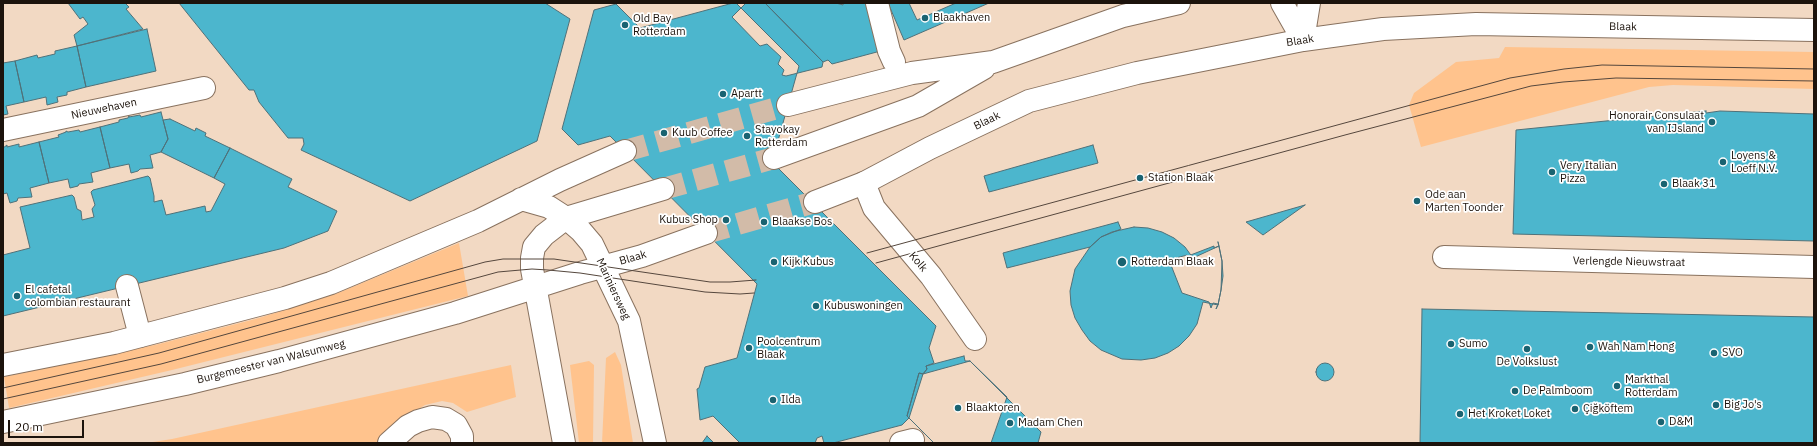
<!DOCTYPE html>
<html>
<head>
<meta charset="utf-8">
<style>
	body { margin:0 }
	#map { position:relative; width:1817px; height:446px; overflow:hidden; background:#f2d9c3; font-family:"IBM Plex Sans",sans-serif }
	canvas { display:block }
	.frame { position:absolute; inset:0; border:4px solid #1c130c; pointer-events:none }
	.scale { position:absolute; left:8px; top:420px; width:76px; height:18px; box-sizing:border-box; border:2px solid #1c130c; border-top:0; padding-left:5px; font-size:12px; line-height:14px; white-space:nowrap; color:#1c130c; -webkit-text-stroke:3px #fff; paint-order:stroke }
</style>
</head>
<body>
<div id="map">
<canvas width="1817" height="446"></canvas>
<div class="frame"></div>
<div class="scale">20 m</div>
</div>
<script>
const g = document.querySelector('canvas').getContext('2d');
g.lineJoin = 'round';
function paint(path, color) { g.fillStyle = color; g.fill(path, 'evenodd'); }
const poly = rows => new Path2D(rows.map(r => 'M' + r).join(''));
function strokePath(path, color, width, dash) { g.strokeStyle = color; g.lineWidth = width; g.lineCap = dash ? 'butt' : 'round'; g.setLineDash(dash || []); g.stroke(path); }
function drawText(font, color, halo, rows, align = 'center') {
  g.font = font + ' "IBM Plex Sans",sans-serif'; g.lineWidth = 3.5; g.setLineDash([]); g.textBaseline = 'middle'; g.strokeStyle = halo; g.fillStyle = color; for (const [text, x, y, turn = 0] of rows) {
    g.save(); g.translate(x, y); g.rotate((+turn || 0) * Math.PI / 180); g.textAlign = isNaN(turn) ? turn : align; if (halo) g.strokeText(text, 0, 0); g.fillText(text, 0, 0); g.restore();
  }
}
paint(poly([
	[1505,47,1814,52,1814,89,1673,85,1649,87,1421,147,1409,105,1414,93,1456,62,1499,58],
	[459,243,468,296,172,370,9,408,4,377,159,344,259,318,338,293],
	[615,352,621,365,633,443,602,443,606,358],
	[589,361,594,365,593,443,579,443,570,365],
	[511,365,516,397,467,412,453,403,442,401,425,405,409,415,377,443,146,443,172,439]
]), '#ffc38d');
const building = poly([
	[68,3,125,3,129,7,126,9,143,29,77,46,74,35,88,24,83,17,80,19,68,3],
	[179,3,545,3,570,19,537,141,410,201,301,150,304,144,303,138,288,138,259,102,254,90,249,90,179,3],
	[733,3,736,3,799,66,772,162,936,326,929,348,934,363,926,366,927,369,923,374,919,373,907,416,909,418,902,425,833,443,824,443,822,436,817,438,815,443,740,443,713,416,700,420,697,389,699,388,705,367,737,358,757,284,610,136,578,145,562,129,594,10,616,4,640,28,733,3],
	[746,3,765,3,823,62,822,67,786,76,782,75,784,70,778,64,781,57,767,44,760,46,732,17,746,3],
	[765,3,836,3,843,5,843,3,876,3,888,49,832,64,828,60,823,62,765,3],
	[888,3,989,3,904,40,888,3],
	[909,3,956,3,917,20,909,3],
	[147,29,156,71,86,87,77,46,147,29],
	[77,46,86,87,67,92,67,95,57,97,58,102,47,105,46,97,24,102,15,61,37,55,38,58,55,54,55,51,77,46],
	[15,61,24,102,6,106,8,114,3,115,3,63,15,61],
	[1706,111,1706,113,1720,111,1814,114,1814,241,1513,234,1516,130,1706,111],
	[161,112,168,139,161,152,150,155,153,168,140,169,138,171,131,173,129,164,110,168,100,127,119,122,119,120,128,118,129,116,129,117,140,115,141,117,161,112],
	[170,119,195,131,196,128,206,133,205,136,230,148,214,178,161,152,168,139,163,120,170,119],
	[100,127,110,168,91,173,93,182,79,184,78,186,70,188,68,179,49,183,39,142,59,137,58,135,66,132,66,131,68,132,79,130,80,132,100,127],
	[39,142,49,183,30,188,32,197,18,198,17,201,10,203,7,193,3,194,3,148,7,145,7,147,19,144,19,147,39,142],
	[1093,145,1098,163,989,192,984,176,1093,145],
	[230,148,292,179,288,187,337,211,328,231,284,248,3,316,3,255,30,248,20,207,72,195,74,197,77,209,81,211,82,220,94,217,92,209,95,205,91,192,93,190,148,176,150,178,154,196,154,202,162,200,166,215,205,206,206,212,211,211,225,184,214,178,230,148],
	[1305,205,1263,235,1246,222,1305,205],
	[1118,222,1121,229,1101,237,1090,247,1007,268,1003,253,1118,222],
	[1134,227,1148,228,1162,232,1174,238,1185,247,1193,258,1219,246,1222,261,1221,290,1218,305,1203,302,1197,324,1189,336,1179,346,1168,353,1155,358,1141,360,1122,359,1101,350,1090,341,1082,330,1075,318,1071,305,1070,291,1075,269,1090,247,1101,237,1112,232,1134,227],
	[1218,242,1222,261,1223,276,1221,290,1218,305,1216,309,1218,304,1213,303,1211,308,1209,302,1182,293,1169,260,1187,255,1188,256,1214,246,1214,248,1219,246,1218,242],
	[1422,309,1814,317,1814,443,1420,443,1422,309],
	[964,356,965,361,970,361,1041,432,1038,443,934,443,907,416,919,373,923,374,927,369,926,366,964,356],
	[970,361,1007,397,991,443,934,443,909,418,923,374,970,361],
	'1316 372a9 9 0 1 1 18 0a9 9 0 1 1-18 0Z',
	[707,436,714,443,702,443,707,436]
]);
paint(building, '#4cb6cd');
strokePath(building, '#4f7179', 1);
strokePath(poly([
	[625,151,788,105],
	[663,189,774,158],
	[706,233,815,202]
]), '#d2bba8', 22, [22, 11]);
const minor = poly([
	[877,3,889,51,894,62],
	[3,130,204,88],
	[864,183,874,208,931,276,975,339],
	[1444,257,1814,267],
	[127,286,140,336],
	[389,443,408,426,418,421,432,417,446,419,456,425,462,436,462,443],
	[901,443,913,440]
]);
const major = poly([
	[1282,3,1303,40],
	[1303,40,1309,3],
	[788,105,912,73,993,62,1123,16,1179,3],
	[774,158,918,106,984,68],
	[521,199,549,207,566,218,581,231,592,244,629,321,655,443],
	[815,202,864,183,930,148,1029,101,1137,73,1303,40,1383,29,1476,24,1814,30],
	[3,365,114,343,285,298,331,283,478,221,560,180,625,151],
	[3,422,185,384,279,361,455,313,580,273,642,256,706,233],
	[564,443,532,269,532,258,534,247,544,235,566,218,663,189]
]);
strokePath(minor, '#89725f', 24);
strokePath(major, '#89725f', 24);
strokePath(minor, '#fff', 22);
strokePath(major, '#fff', 22);
strokePath(poly([
	[867,253,1510,78,1564,69,1602,65,1814,69],
	[876,263,1345,135,1531,86,1563,82,1616,78,1814,81],
	[3,388,159,353,485,262,503,259,554,259,710,282,730,282,756,280],
	[3,399,161,364,498,272,532,269,548,270,580,273,705,292,740,294,754,293]
]), '#55473d', 1);
for (const [x, y, r, color] of [
	[925,18,4,"#1a6371"],
	[625,25,4,"#1a6371"],
	[723,94,4,"#1a6371"],
	[1712,122,4,"#1a6371"],
	[664,133,4,"#1a6371"],
	[747,136,4,"#1a6371"],
	[1723,162,4,"#1a6371"],
	[1552,172,4,"#1a6371"],
	[1140,178,4,"#1a6371"],
	[1664,184,4,"#1a6371"],
	[1417,201,4,"#1a6371"],
	[726,220,4,"#1a6371"],
	[764,222,4,"#1a6371"],
	[774,262,4,"#1a6371"],
	[1122,262,5,"#1a6371"],
	[17,296,4,"#1a6371"],
	[816,306,4,"#1a6371"],
	[1451,344,4,"#1a6371"],
	[1590,347,4,"#1a6371"],
	[749,348,4,"#1a6371"],
	[1527,349,4,"#1a6371"],
	[1714,353,4,"#1a6371"],
	[1617,386,4,"#1a6371"],
	[1515,391,4,"#1a6371"],
	[773,400,4,"#1a6371"],
	[1716,405,4,"#1a6371"],
	[958,408,4,"#1a6371"],
	[1575,409,4,"#1a6371"],
	[1460,414,4,"#1a6371"],
	[1661,422,4,"#1a6371"],
	[1010,423,4,"#1a6371"]
]) { const dot = new Path2D(); dot.arc(x, y, r, 0, 2 * Math.PI); g.fillStyle = color; g.fill(dot); strokePath(dot, '#fff', 1.5); }
drawText('11px', '#1c130c', '#fff', [
	["Blaakhaven",933,18],
	["Old Bay",633,19],
	["Rotterdam",633,32],
	["Apartt",731,94],
	["Honorair Consulaat",1704,116,"right"],
	["van IJsland",1704,129,"right"],
	["Stayokay",755,130],
	["Rotterdam",755,143],
	["Kuub Coffee",672,133],
	["Loyens &",1731,156],
	["Loeff N.V.",1731,169],
	["Very Italian",1560,166],
	["Pizza",1560,179],
	["Station Blaak",1148,178],
	["Blaak 31",1672,184],
	["Ode aan",1425,195],
	["Marten Toonder",1425,208],
	["Kubus Shop",718,220,"right"],
	["Blaakse Bos",772,222],
	["Kijk Kubus",782,262],
	["Rotterdam Blaak",1131,262],
	["El cafetal",25,290],
	["colombian restaurant",25,303],
	["Kubuswoningen",824,306],
	["Poolcentrum",757,342],
	["Blaak",757,355],
	["Sumo",1459,344],
	["Wah Nam Hong",1598,347],
	["SVO",1722,353],
	["De Volkslust",1527,362,"center"],
	["Markthal",1625,380],
	["Rotterdam",1625,393],
	["De Palmboom",1523,391],
	["Ilda",781,400],
	["Big Jo's",1724,405],
	["Blaaktoren",966,408],
	["Çiğköftem",1583,409],
	["Het Kroket Loket",1468,414],
	["D&M",1669,422],
	["Madam Chen",1018,423]
], 'left');
drawText('11px', '#1c130c', '#fff', [
	["Blaak",1623,27,1],
	["Blaak",1300,41,-9],
	["Nieuwehaven",104,109,-12],
	["Blaak",987,121,-26],
	["Blaak",633,258,-16],
	["Kolk",918,262,50],
	["Verlengde Nieuwstraat",1629,262,1],
	["Mariniersweg",613,289,65],
	["Burgemeester van Walsumweg",271,362,-14]
]);
</script>
</body>
</html>
